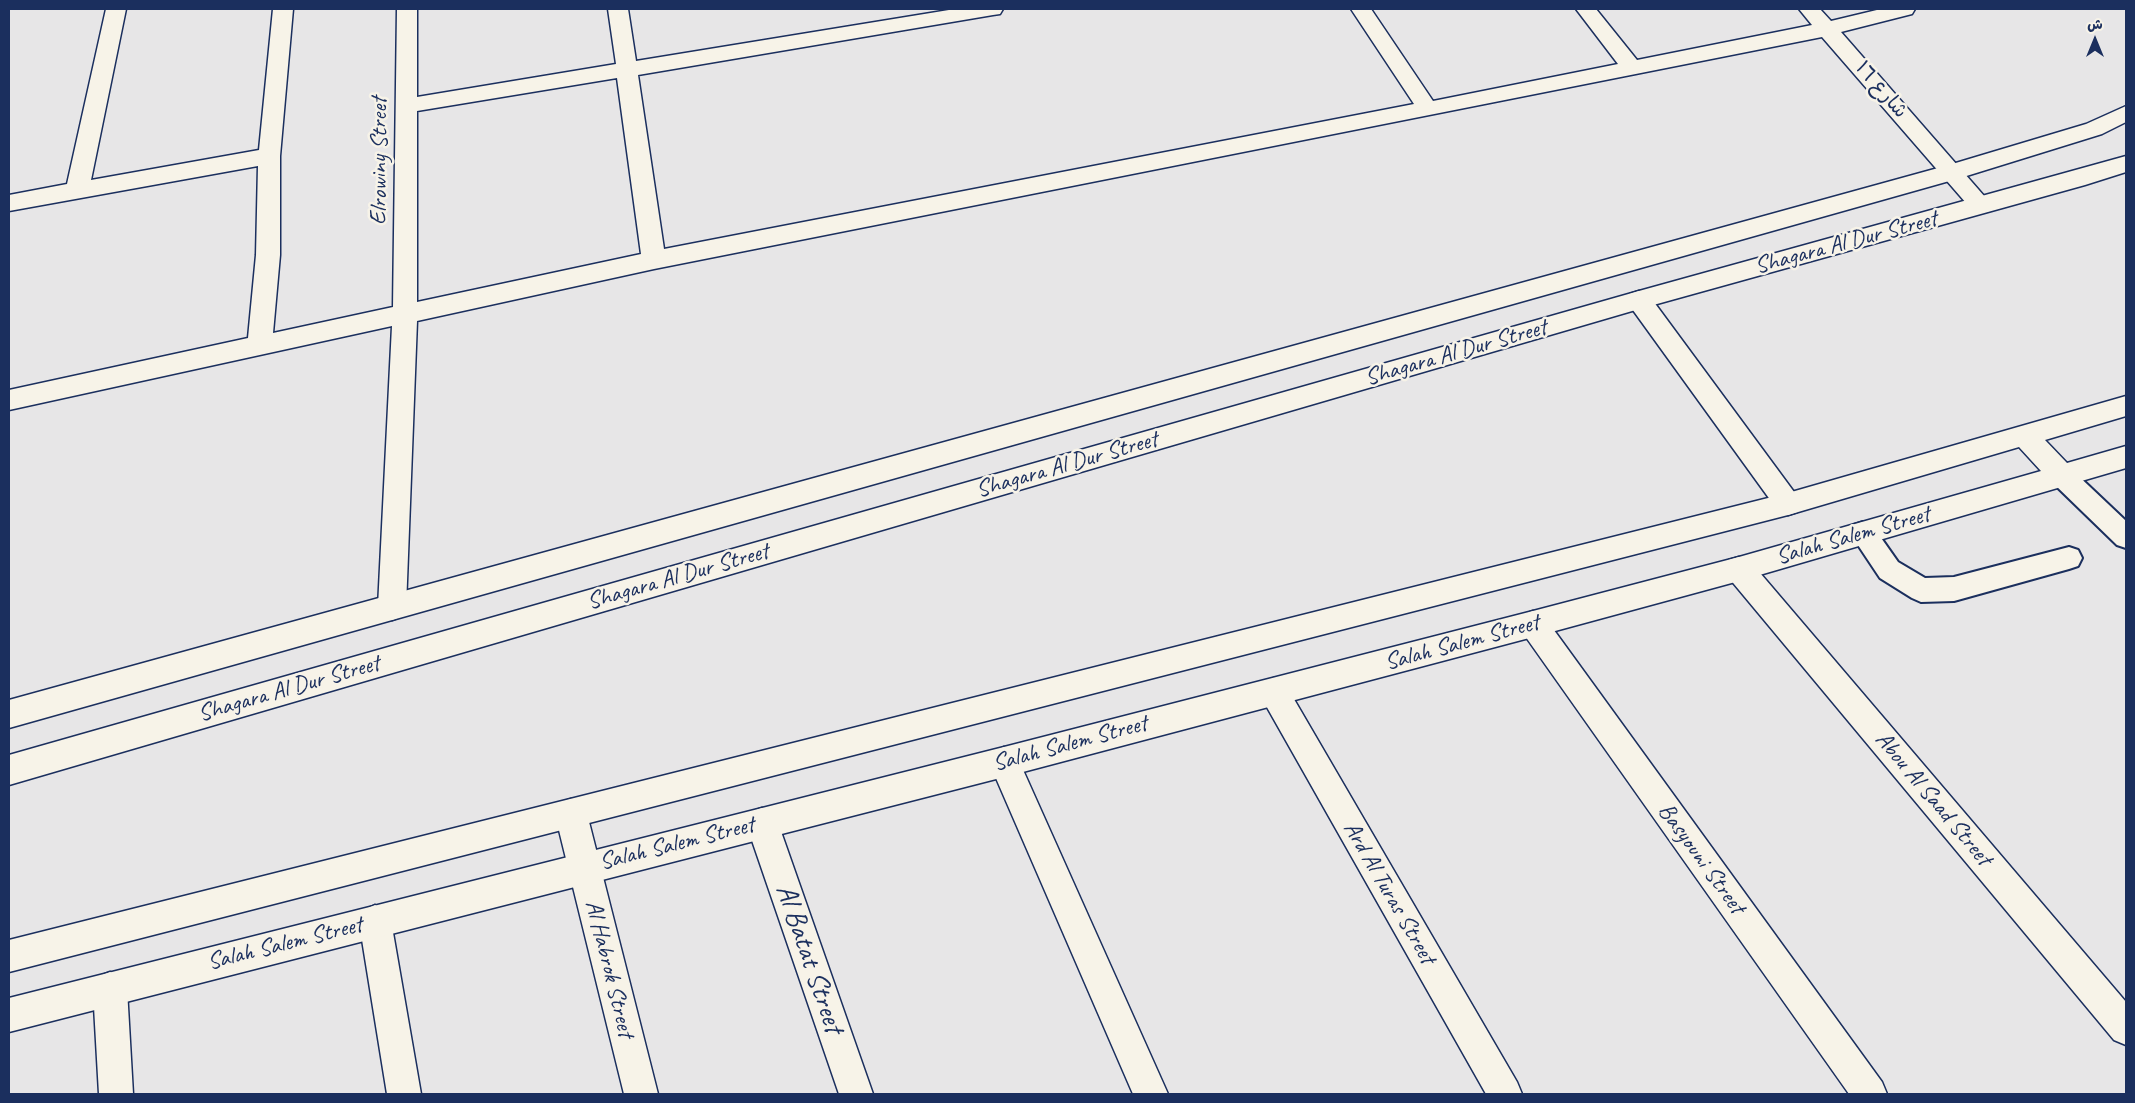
<!DOCTYPE html>
<html>
<head>
<meta charset="utf-8">
<style>
	body { margin:0 }
	#map { position:relative; width:2135px; height:1103px; overflow:hidden; background:#e7e6e7; font-family:Caveat,"Playpen Sans Arabic",sans-serif }
	canvas { display:block }
	.frame { position:absolute; inset:0; border:10px solid #1b2f5e; pointer-events:none }
	.north { position:absolute; left:2070px; top:15px; width:50px; height:50px; -webkit-text-stroke:4px #f7f3e8; paint-order:stroke; rotate:0deg; font-size:14px; font-weight:700; line-height:20px; text-align:center; color:#1b2f5e }
	.north::after { content:''; display:block; margin:auto; width:18px; height:22px; background:#1b2f5e; clip-path:polygon(50% 0,100% 100%,50% 72%,0 100%) }
</style>
</head>
<body>
<div id="map">
<canvas width="2135" height="1103"></canvas>
<div class="frame"></div>
<div class="north">ش</div>
</div>
<script>
const g = document.querySelector('canvas').getContext('2d');
g.lineJoin = 'round';
const poly = rows => new Path2D(rows.map(r => 'M' + r).join(''));
function strokePath(path, color, width, dash) { g.strokeStyle = color; g.lineWidth = width; g.lineCap = dash ? 'butt' : 'round'; g.setLineDash(dash || []); g.stroke(path); }
function paint(path, color) { g.fillStyle = color; g.fill(path, 'evenodd'); }
function drawText(font, color, halo, rows, align = 'center') {
  g.font = font + ' Caveat,"Playpen Sans Arabic",sans-serif'; g.lineWidth = 5; g.setLineDash([]); g.textBaseline = 'middle'; g.strokeStyle = halo; g.fillStyle = color; for (const [text, x, y, turn = 0] of rows) {
    g.save(); g.translate(x, y); g.rotate((+turn || 0) * Math.PI / 180); g.textAlign = isNaN(turn) ? turn : align; if (halo) g.strokeText(text, 0, 0); g.fillText(text, 0, 0); g.restore();
  }
}
const lane = poly([
	[2062,465,2071,469,2126,521,2126,548,2117,545,2053,483,2049,476,2053,469,2062,465],
	[1863,522,1872,525,1898,562,1925,578,1954,577,2069,547,2078,550,2082,558,2078,566,2069,569,1954,601,1921,602,1912,598,1880,578,1850,533,1854,525,1863,522]
]);
const street = poly([
	[106,9,126,9,91,180,259,150,273,9,293,9,280,156,280,255,273,333,393,307,397,9,417,9,417,97,616,64,608,9,628,9,636,61,955,9,1003,9,1000,14,993,15,638,75,664,249,1414,104,1351,9,1371,9,1433,101,1618,64,1576,9,1596,9,1637,60,1812,25,1799,9,1820,9,1831,21,1881,9,1915,9,1912,14,1841,32,1992,205,1989,211,1981,213,1973,211,1822,37,654,269,417,321,406,607,402,616,392,620,382,616,378,607,392,326,9,410,9,390,248,338,256,255,258,166,9,211,9,195,67,184,106,9],
	[617,78,641,254,417,302,417,111,617,78],
	[1639,291,1648,294,1797,496,1801,504,1797,512,1788,515,1779,512,1630,306,1627,300,1630,294,1639,291],
	[1739,557,1749,560,2126,1002,2126,1045,2114,1040,1729,578,1725,569,1729,560,1739,557],
	[1533,611,1543,615,1882,1082,1887,1094,1849,1094,1523,633,1519,624,1523,615,1533,611],
	[1274,678,1284,682,1517,1082,1522,1094,1486,1094,1264,702,1259,692,1264,682,1274,678],
	[1004,747,1015,752,1168,1094,1133,1094,989,762,993,752,1004,747],
	[571,799,582,803,587,814,658,1094,624,1094,555,814,560,803,571,799],
	[762,808,773,812,778,823,873,1094,839,1094,746,823,751,812,762,808],
	[375,905,386,910,391,921,421,1094,387,1094,359,921,364,910,375,905],
	[110,972,122,977,127,989,133,1094,99,1094,93,989,98,977,110,972]
]);
const secondary = poly([
	[2126,106,2126,122,2102,134,1960,178,9,728,9,700,1949,165,2086,124,2126,106],
	[2126,156,2126,172,2085,185,1639,309,9,785,9,755,1639,291,2126,156],
	[2126,396,2126,416,2045,440,2067,463,2126,446,2126,468,1739,581,1533,637,1004,777,9,1032,9,998,1004,747,1533,611,1739,557,2041,471,2019,447,1788,515,9,972,9,940,1788,493,2126,396]
]);
strokePath(lane, '#1b2f5e', 4);
strokePath(street, '#1b2f5e', 3);
strokePath(secondary, '#1b2f5e', 3);
paint(lane, '#f7f3e8');
paint(street, '#f7f3e8');
paint(secondary, '#f7f3e8');
drawText('20px', '#1b2f5e', '#f7f3e8', [
	["شارع ١٦",1881,90,49]
]);
drawText('24px', '#1b2f5e', '#f7f3e8', [
	["Elrowiny Street",380,161,-90],
	["Shagara Al Dur Street",1846,243,-15],
	["Shagara Al Dur Street",1456,353,-16],
	["Shagara Al Dur Street",1067,465,-16],
	["Salah Salem Street",1853,536,-16],
	["Shagara Al Dur Street",678,577,-16],
	["Salah Salem Street",1462,643,-15],
	["Shagara Al Dur Street",289,689,-16],
	["Salah Salem Street",1070,744,-15],
	["Abou Al Saad Street",1933,799,50],
	["Salah Salem Street",677,844,-14],
	["Basyouni Street",1701,859,54],
	["Ard Al Turas Street",1389,893,60],
	["Salah Salem Street",285,944,-14],
	["Al Habrok Street",609,969,76]
]);
drawText('29px', '#1b2f5e', '#f7f3e8', [
	["Al Batat Street",809,959,71]
]);
</script>
</body>
</html>
